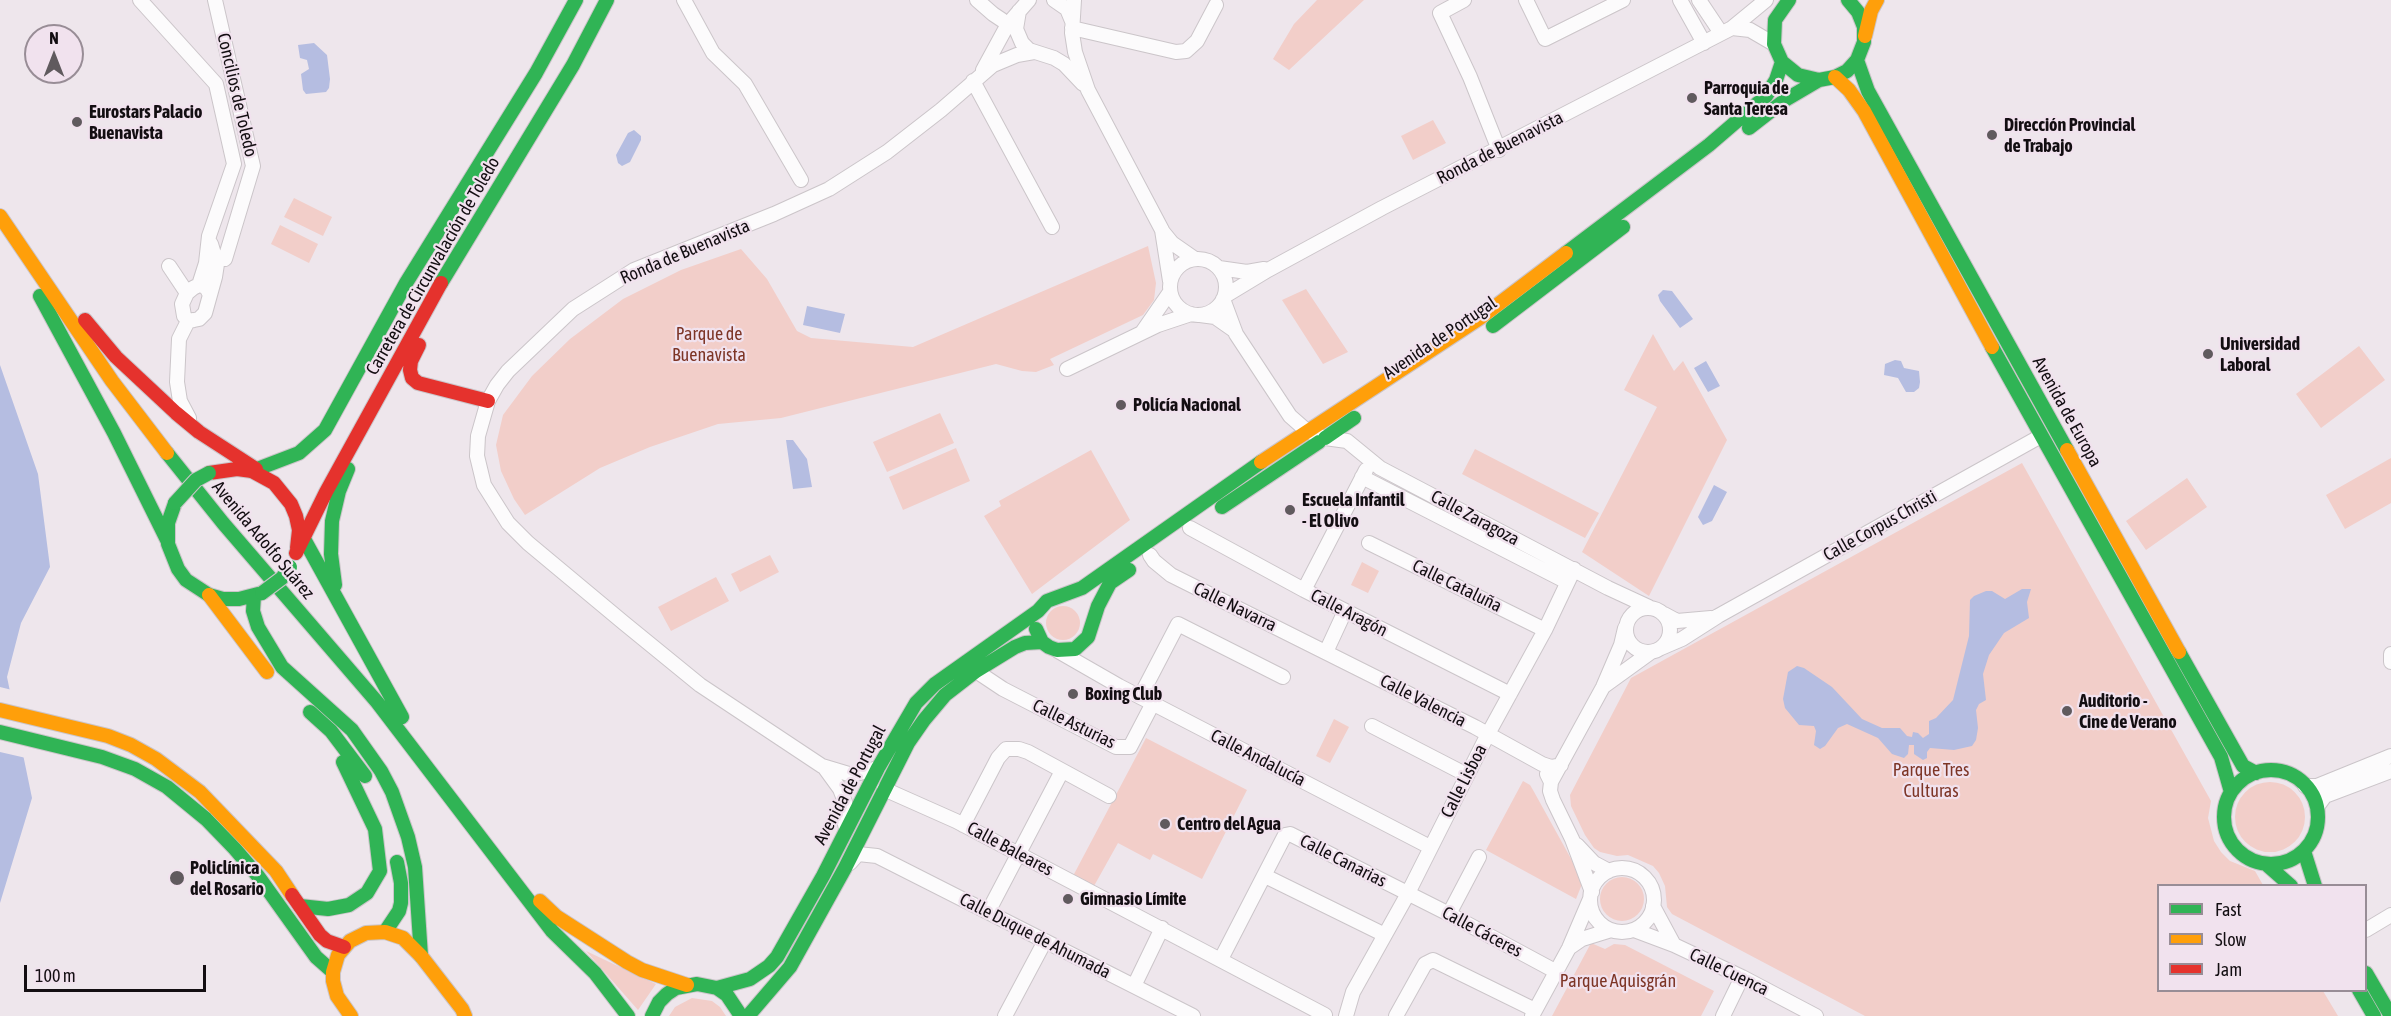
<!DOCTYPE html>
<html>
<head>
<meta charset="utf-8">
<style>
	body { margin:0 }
	#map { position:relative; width:2391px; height:1016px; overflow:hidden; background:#eee6ec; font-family:"Asap Condensed",sans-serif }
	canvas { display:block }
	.legend { position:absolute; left:2157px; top:884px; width:210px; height:108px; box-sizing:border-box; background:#f1e2ee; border:2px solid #988d96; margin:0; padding:8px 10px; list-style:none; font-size:18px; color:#130e12 }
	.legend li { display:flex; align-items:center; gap:12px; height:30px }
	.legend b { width:30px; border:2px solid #988d96 }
	.north { position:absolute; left:24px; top:24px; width:60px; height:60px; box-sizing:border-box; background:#f1e2ee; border:2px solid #988d96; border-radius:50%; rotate:0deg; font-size:16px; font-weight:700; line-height:24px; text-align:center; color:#130e12 }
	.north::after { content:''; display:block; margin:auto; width:21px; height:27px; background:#605a5e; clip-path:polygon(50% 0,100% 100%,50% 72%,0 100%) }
	.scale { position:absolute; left:24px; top:965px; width:182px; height:27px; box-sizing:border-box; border:3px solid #130e12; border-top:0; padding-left:8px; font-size:18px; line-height:21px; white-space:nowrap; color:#130e12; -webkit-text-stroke:4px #f1e2ee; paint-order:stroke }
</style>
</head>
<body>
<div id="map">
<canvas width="2391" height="1016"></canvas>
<ul class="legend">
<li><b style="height:8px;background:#30b455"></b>Fast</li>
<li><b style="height:8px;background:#ff9f0a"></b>Slow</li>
<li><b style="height:8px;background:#e5322d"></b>Jam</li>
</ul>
<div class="north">N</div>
<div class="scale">100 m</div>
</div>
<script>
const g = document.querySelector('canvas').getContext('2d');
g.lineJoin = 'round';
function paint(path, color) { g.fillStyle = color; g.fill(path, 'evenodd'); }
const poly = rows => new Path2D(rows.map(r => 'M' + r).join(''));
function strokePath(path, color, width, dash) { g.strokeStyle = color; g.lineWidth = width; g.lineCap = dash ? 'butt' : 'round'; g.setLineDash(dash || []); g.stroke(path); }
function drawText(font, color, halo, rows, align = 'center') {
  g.font = font + ' "Asap Condensed",sans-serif'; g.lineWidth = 4.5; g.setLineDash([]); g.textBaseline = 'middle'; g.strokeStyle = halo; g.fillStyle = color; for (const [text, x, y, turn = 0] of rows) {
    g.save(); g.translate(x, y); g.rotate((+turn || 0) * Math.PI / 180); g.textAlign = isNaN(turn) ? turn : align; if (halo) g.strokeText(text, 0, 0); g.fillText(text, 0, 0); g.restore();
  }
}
paint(poly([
	[1317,0,1364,0,1289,70,1273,59,1294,24],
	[1433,120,1446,143,1413,160,1401,136],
	[294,198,332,217,323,236,284,217],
	[280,225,318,244,309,263,271,244],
	[1148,246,1156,283,1154,300,1143,315,1050,359,1054,365,1036,372,1022,371,996,364,781,418,718,424,650,447,600,468,525,515,514,499,501,471,496,445,503,415,532,376,570,339,623,299,681,270,741,249,767,279,797,331,811,338,913,347],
	[1306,289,1348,352,1323,364,1282,300],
	[1653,334,1674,371,1683,361,1727,440,1649,596,1582,552,1657,407,1624,390],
	[2359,346,2385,380,2321,428,2296,394],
	[940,413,954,443,887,472,873,442],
	[956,448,970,481,903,510,889,477],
	[1475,449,1599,513,1585,538,1462,474],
	[1091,450,1130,520,1032,594,984,516,1001,506,999,501],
	[2391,458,2391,503,2345,529,2326,495],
	[2022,463,2211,801,2208,818,2214,841,2221,852,2230,861,2255,871,2263,885,2158,886,2158,990,2323,991,2338,1016,1865,1016,1672,914,1667,907,1665,886,1659,873,1653,866,1628,855,1617,856,1600,852,1594,848,1585,835,1571,806,1570,795,1631,678],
	[2187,478,2207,507,2146,550,2126,521],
	[770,555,779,572,740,592,731,574],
	[1362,562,1379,571,1368,593,1351,585],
	[716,577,729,601,671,631,658,607],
	'1046 623a17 17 0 1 1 34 0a17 17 0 1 1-34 0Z',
	[1334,719,1349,727,1330,763,1316,756],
	[1146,738,1247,790,1202,879,1153,854,1150,860,1118,843,1094,886,1073,876],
	[1523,781,1530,785,1533,790,1580,875,1582,884,1576,899,1486,850],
	'2235 817a35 35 0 1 1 70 0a35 35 0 1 1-70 0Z',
	'1600 899a22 22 0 1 1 44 0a22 22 0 1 1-44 0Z',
	[1591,943,1605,949,1614,944,1625,945,1714,991,1701,1016,1552,1016],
	[586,951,656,984,638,1010],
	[692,998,712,1001,720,1007,726,1016,669,1016,675,1007]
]), '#f2cec9');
paint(poly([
	[314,43,327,55,330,79,329,88,326,92,306,94,303,90,301,74,309,69,307,60,300,58,298,45],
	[634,130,641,136,641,140,630,162,622,166,618,163,616,155,628,133],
	[1663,290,1672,291,1693,319,1680,328,1660,301,1658,295],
	[807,306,845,314,840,333,803,325],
	[1895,360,1901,361,1904,368,1919,371,1920,382,1919,388,1914,392,1906,392,1898,378,1884,375,1885,364],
	[1706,361,1720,386,1708,392,1694,368],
	[0,365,38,474,50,567,21,623,7,677,32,798,0,903],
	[786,440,793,440,807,459,812,487,793,489],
	[1714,485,1727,492,1712,521,1703,525,1698,517],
	[2022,589,2031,589,2027,602,2029,618,2004,633,1989,655,1983,674,1986,700,1979,704,1976,710,1978,728,1976,740,1972,746,1954,750,1930,748,1927,752,1927,758,1923,760,1914,754,1914,745,1909,745,1908,754,1904,758,1892,754,1878,738,1847,724,1838,728,1825,746,1820,749,1814,745,1816,731,1814,726,1799,725,1785,708,1783,699,1788,672,1797,666,1804,668,1832,687,1862,719,1882,728,1900,728,1907,736,1912,737,1913,732,1918,733,1923,738,1929,734,1929,721,1936,718,1953,700,1969,636,1970,600,1974,596,1986,591,1992,591,2005,599]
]), '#b5bde1');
paint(poly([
	[0,687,12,690,26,758,0,752]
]), '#eee6ec');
const street = poly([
	[140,0,216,84,234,164,209,236,206,263,199,285],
	[215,0,253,166,225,259],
	[684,0,713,53,745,84,801,180],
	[977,0,993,14,1002,20],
	[1054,0,1067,9,1072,21],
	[1074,0,1072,33,1075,52,1088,90,1162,230,1170,281],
	[1464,0,1440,13,1470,77,1499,150],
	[1526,0,1545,39,1623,0],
	[1680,0,1704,43],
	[1699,0,1721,33],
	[1019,11,1016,29,1022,43,1029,50,1054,58,1064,64,1083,84],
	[1072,28,1176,52,1186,51,1197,41,1216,5],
	[1732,28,1750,30,1774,44],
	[983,70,1008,24,1029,0],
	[973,81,1052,227],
	[1163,232,1172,243,1195,259],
	'1170 287a28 28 0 1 1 56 0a28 28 0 1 1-56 0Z',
	[169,266,187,293],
	[1219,268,1247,272,1264,269],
	[210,295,206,287,199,285,193,288,187,293,182,304,184,316,188,321,194,320,199,319,205,313,215,277,217,264,211,244],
	[1225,296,1268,270,1382,208,1732,28,1766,0],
	[1223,299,1236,334,1290,416,1307,431,1325,438,1347,441,1380,468,1608,588,1649,607],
	[1200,315,1215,317,1235,331],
	[188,321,179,339,177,382,180,401,189,418],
	[1143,331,1170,292],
	[1067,369,1158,325,1191,314],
	[1362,477,1567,582],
	[1190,528,1304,590,1510,694],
	[1369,543,1545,630],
	[1150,555,1154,561,1171,575,1475,727,1542,764,1551,767,1561,765],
	[1304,590,1366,470],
	'1626 630a22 22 0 1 1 44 0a22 22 0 1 1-44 0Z',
	[1664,614,1677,621,1711,618],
	[1661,648,1682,639,1718,616,2041,436],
	[1058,651,1119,686,1430,847],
	[1326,652,1345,611],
	[2391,654,2391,662],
	[976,671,1003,689,1116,747,1130,747,1153,703],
	[1604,686,1651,652],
	[1140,697,1178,624,1283,677],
	[1372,726,1467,775],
	[824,767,840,789,845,802,845,825],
	[878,768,852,775,822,766,700,685,624,623,528,543,508,523,484,485,477,456,478,436,488,401,497,385,508,371,573,309,634,270,774,214,829,189,887,152,941,110,993,65,1017,55,1034,52],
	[1547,774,1551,782,1550,791,1553,800,1572,839,1592,892],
	[1551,782,1603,687,1621,645,1625,628],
	[2305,786,2317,786,2391,756],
	[884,789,956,821,1325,1015],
	[2317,807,2325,796,2391,771],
	[963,825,998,758,1006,749,1019,749,1028,752,1109,796],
	[1577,845,1594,863,1609,871],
	[850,863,858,854,877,856,1193,1016],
	'1590 900a32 32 0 1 1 64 0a32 32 0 1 1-64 0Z',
	[1265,876,1385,935],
	[1653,906,1674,945],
	[988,912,1062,771],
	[1449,914,1479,857],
	[1634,930,1674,945,1742,977,1816,1016],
	[2366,930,2391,915],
	[1569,948,1582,939,1611,930],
	[1221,959,1285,835,1290,834,1449,914,1555,971],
	[1134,986,1162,928],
	[1005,1016,1045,941],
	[1346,1016,1353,992,1405,899,1488,734,1545,630,1574,569],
	[1396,1016,1425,964,1433,960,1535,1010],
	[1532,1016,1569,948,1590,899],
	[1723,1016,1742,977]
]);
const fast = poly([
	[1789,0,1775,20,1774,44,1782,62,1798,75,1819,80,1835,77,1847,71,1857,60,1864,42,1864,27,1858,12,1848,0],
	[1857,60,1868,91,2067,450],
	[1749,128,1785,100,1819,80],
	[1566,253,1709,145,1766,96,1776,80,1782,62],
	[441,283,573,65,607,0],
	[40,296,114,433,168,542],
	[1493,326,1623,227],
	[1992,347,2221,757,2231,792],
	[1325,438,1354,418],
	[167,453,223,523,377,702,552,931,595,973,628,1016],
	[252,471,299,453,325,430,406,283,536,73,576,0],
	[175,503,168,523,168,544,178,569,186,580,209,595,223,599,239,599,262,593],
	[1222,507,1319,442],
	[299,530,402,717],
	[335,585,331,554,332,521,339,491,348,469],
	[254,596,253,611,258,627,282,667,352,730,381,771,392,792,408,837,415,867,421,956],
	[1036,629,1042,642,1049,647,1057,650,1075,649,1088,637,1098,606,1110,583,1129,570],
	[2179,652,2243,766,2256,773],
	[310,712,331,731,365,776],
	[0,732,102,757,135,769,167,787,206,819,235,849,258,876,316,957,333,972],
	'2224 817a47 47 0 1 1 94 0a47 47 0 1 1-94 0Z',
	[2304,851,2315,886],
	[2266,864,2291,886],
	[300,906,328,909,349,905,367,893,380,871,375,829,343,762],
	[385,932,399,911,401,903,401,883,397,862],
	[2366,973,2391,1016],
	[717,988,750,979,769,966,777,957,823,876,878,768,916,703,935,684,1038,611,1047,601,1082,588,1261,462],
	[2359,990,2374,1016],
	[652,1016,659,1002,667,994,676,988,697,984,717,988,727,995,741,1016],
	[748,1016,790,967,845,868,908,743,924,720,945,695,976,671,1015,647,1025,643,1042,642]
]);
const slow = poly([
	[1865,36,1871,11,1877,0],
	[1835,77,1849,90,1864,111,1992,347],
	[0,216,112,381,167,453],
	[2067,450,2179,652],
	[1261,462,1480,318,1566,253],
	[209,595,267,672],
	[0,710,108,736,131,745,156,759,200,792,276,871,292,895],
	[540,901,557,917,627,962,642,970,687,985],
	[351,1016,337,996,333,981,333,972,338,955,350,941,366,933,385,932,403,938,421,956,462,1009,465,1016]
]);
const jam = poly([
	[85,320,116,357,176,413,199,432,256,469],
	[419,345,411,361,410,370,412,378,418,383,488,401],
	[209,473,237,469,252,471,274,483,291,504,296,516,299,530,297,548],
	[296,553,326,492,441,283],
	[292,895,320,935,327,941,344,947]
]);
strokePath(street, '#cbc5c9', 16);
strokePath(fast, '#cbc5c9', 16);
strokePath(slow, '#cbc5c9', 16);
strokePath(jam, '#cbc5c9', 16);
strokePath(street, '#fcfbfc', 14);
strokePath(fast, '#30b455', 14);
strokePath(slow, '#ff9f0a', 14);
strokePath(jam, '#e5322d', 14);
const fastBridge = poly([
	[175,503,196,480,209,473],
	[262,593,282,578,290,567]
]);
strokePath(fastBridge, '#cbc5c9', 16, []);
strokePath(fastBridge, '#30b455', 14);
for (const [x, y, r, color] of [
	[1692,98,6,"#605a5e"],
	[77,122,6,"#605a5e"],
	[1992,135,6,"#605a5e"],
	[2208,354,6,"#605a5e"],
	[1121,405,6,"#605a5e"],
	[1290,510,6,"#605a5e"],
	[1073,694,6,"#605a5e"],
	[2067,711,6,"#605a5e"],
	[1165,824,6,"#605a5e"],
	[177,878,8,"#605a5e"],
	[1068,899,6,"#605a5e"]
]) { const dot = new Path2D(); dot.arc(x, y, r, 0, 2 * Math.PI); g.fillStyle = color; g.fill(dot); strokePath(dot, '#f1e2ee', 2); }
drawText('bold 18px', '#130e12', '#f1e2ee', [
	["Parroquia de",1704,88],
	["Santa Teresa",1704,109],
	["Eurostars Palacio",89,112],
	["Buenavista",89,133],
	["Dirección Provincial",2004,125],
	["de Trabajo",2004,146],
	["Universidad",2220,344],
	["Laboral",2220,365],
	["Policía Nacional",1133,405],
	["Escuela Infantil",1302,500],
	["- El Olivo",1302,521],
	["Boxing Club",1085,694],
	["Auditorio -",2079,701],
	["Cine de Verano",2079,722],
	["Centro del Agua",1177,824],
	["Policlínica",190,868],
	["del Rosario",190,889],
	["Gimnasio Límite",1080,899]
], 'left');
drawText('18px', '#130e12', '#f1e2ee', [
	["Concilios de Toledo",237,95,77],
	["Ronda de Buenavista",1500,148,-27],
	["Ronda de Buenavista",685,252,-23],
	["Carretera de Circunvalación de Toledo",433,266,-60],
	["Avenida de Portugal",1440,338,-34],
	["Avenida de Europa",2067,412,61],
	["Calle Zaragoza",1475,518,28],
	["Calle Corpus Christi",1880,526,-29],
	["Avenida Adolfo Suárez",263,540,50],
	["Calle Cataluña",1457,586,26],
	["Calle Navarra",1235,607,26],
	["Calle Aragón",1349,613,27],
	["Calle Valencia",1423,701,27],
	["Calle Asturias",1074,724,26],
	["Calle Andalucía",1258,758,27],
	["Calle Lisboa",1464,781,-63],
	["Avenida de Portugal",850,785,-62],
	["Calle Baleares",1010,849,28],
	["Calle Canarias",1343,861,27],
	["Calle Cáceres",1482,932,28],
	["Calle Duque de Ahumada",1035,936,27],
	["Calle Cuenca",1729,972,26]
]);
drawText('18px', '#7d3526', '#f1e2ee', [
	["Parque de",709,334],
	["Buenavista",709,355],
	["Parque Tres",1931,770],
	["Culturas",1931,791],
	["Parque Aquisgrán",1618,981]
]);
</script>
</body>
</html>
